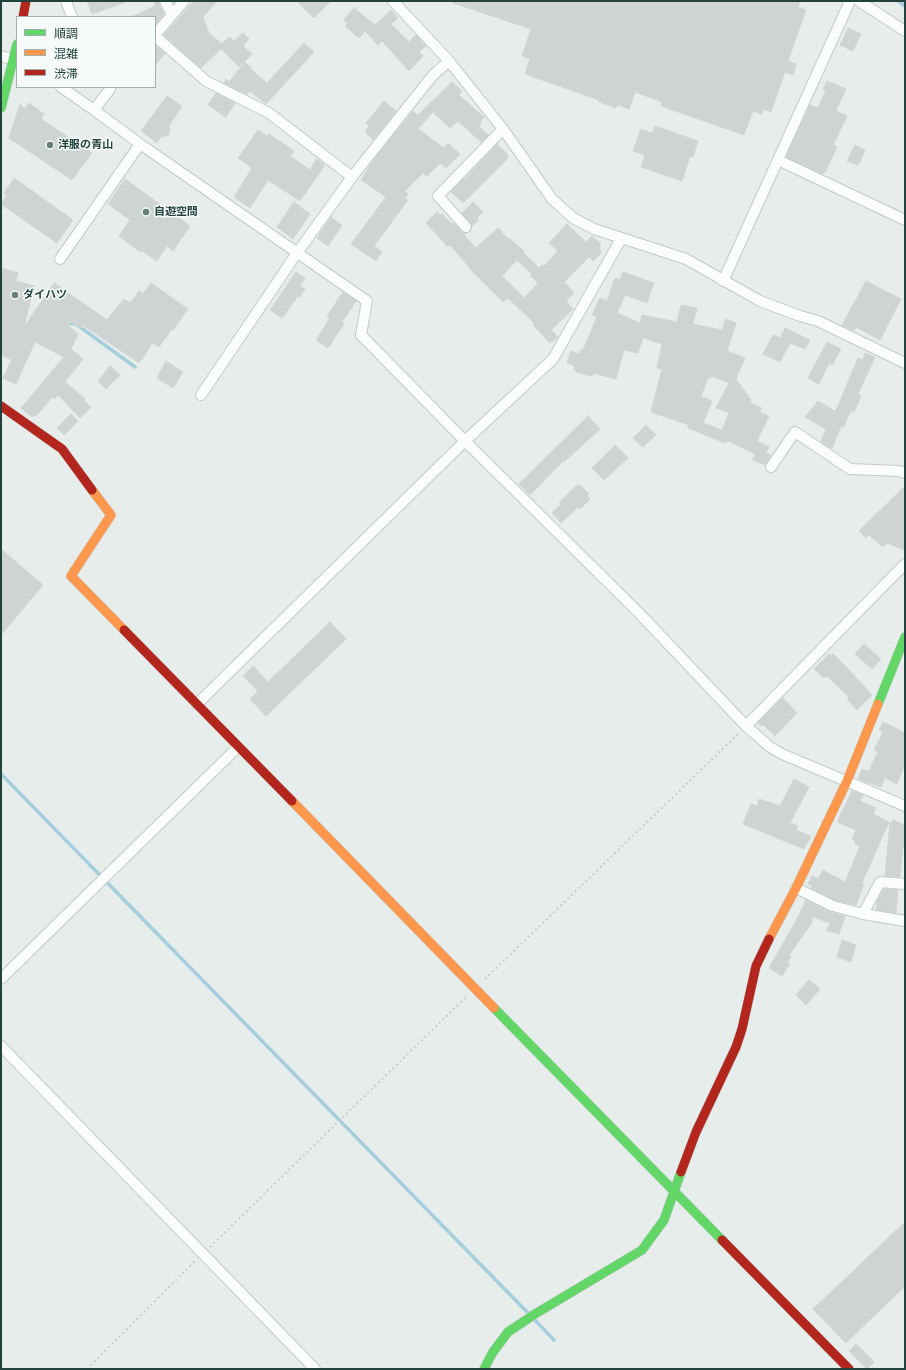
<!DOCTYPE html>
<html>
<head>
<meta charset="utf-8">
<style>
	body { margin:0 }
	#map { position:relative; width:906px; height:1370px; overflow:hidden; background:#e7edeb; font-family:"PT Sans Narrow","Noto Sans JP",sans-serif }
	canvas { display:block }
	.frame { position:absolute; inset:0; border:2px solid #22423e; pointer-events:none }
	.legend { position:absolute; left:16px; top:16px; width:140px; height:72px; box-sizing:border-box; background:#f6fbf9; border:1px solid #a1b1ae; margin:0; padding:5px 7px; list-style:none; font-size:12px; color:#22423e }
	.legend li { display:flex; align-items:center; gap:8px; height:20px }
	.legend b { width:20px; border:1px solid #a1b1ae }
</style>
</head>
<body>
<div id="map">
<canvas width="906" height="1370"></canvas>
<div class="frame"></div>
<ul class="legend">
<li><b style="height:5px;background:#63d668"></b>順調</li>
<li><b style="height:5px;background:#ff974d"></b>混雑</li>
<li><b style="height:5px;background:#b3261e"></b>渋滞</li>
</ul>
</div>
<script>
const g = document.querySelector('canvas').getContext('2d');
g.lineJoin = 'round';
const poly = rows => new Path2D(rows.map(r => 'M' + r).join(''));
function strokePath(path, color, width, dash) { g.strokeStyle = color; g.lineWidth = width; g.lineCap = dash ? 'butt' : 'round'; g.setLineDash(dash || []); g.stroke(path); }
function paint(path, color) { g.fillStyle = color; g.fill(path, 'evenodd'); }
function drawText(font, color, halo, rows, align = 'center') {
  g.font = font + ' "PT Sans Narrow","Noto Sans JP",sans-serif'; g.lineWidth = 3; g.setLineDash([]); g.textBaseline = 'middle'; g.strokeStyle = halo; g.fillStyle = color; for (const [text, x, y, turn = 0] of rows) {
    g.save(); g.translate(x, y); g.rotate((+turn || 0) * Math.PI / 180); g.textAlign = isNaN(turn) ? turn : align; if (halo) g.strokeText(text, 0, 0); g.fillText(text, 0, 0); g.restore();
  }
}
strokePath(poly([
	[898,1,905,6],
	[67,323,76,324,135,367],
	[1,774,528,1313],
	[534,1319,554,1340]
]), '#a6cedd', 3.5);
const building = poly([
	[87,1,126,1,126,2,92,14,87,1],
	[155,1,158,1,164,14,155,25,155,17,131,17,155,6,155,1],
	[194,1,217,1,203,17,209,33,222,44,229,37,234,41,243,33,249,39,243,46,252,54,239,67,221,49,201,68,164,35,194,1],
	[297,1,331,1,314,18,297,1],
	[453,1,800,1,798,7,806,10,788,61,796,64,793,75,785,72,771,112,763,109,762,114,753,111,744,135,661,106,662,102,635,92,629,109,617,105,616,108,599,102,599,100,525,74,530,59,522,56,531,29,453,3,453,1],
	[354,8,375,25,391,10,398,18,391,24,409,42,416,35,426,46,419,52,423,56,409,71,382,41,378,45,365,31,359,38,345,26,348,23,344,20,354,8],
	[848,28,861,34,853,51,840,45,848,28],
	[304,43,314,52,266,104,250,91,247,95,224,83,226,79,229,82,245,62,256,74,267,83,304,43],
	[155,45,165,53,155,66,155,45],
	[827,81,846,89,836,111,847,116,833,145,837,147,825,172,822,174,786,157,810,105,818,108,826,90,823,89,827,81],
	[452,82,462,91,459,95,484,117,480,122,481,123,479,126,488,135,481,142,458,121,450,128,433,112,418,129,444,148,448,143,460,154,446,168,440,163,427,176,423,173,405,191,408,194,405,198,408,200,374,246,382,252,376,261,351,244,386,197,361,180,372,162,413,111,418,115,452,82],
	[216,93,235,103,226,117,208,105,216,93],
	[167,96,182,106,169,126,170,131,169,135,161,137,157,143,141,131,167,96],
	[384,101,396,111,373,140,365,132,369,126,366,123,384,101],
	[29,103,44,114,41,119,92,153,72,180,9,138,20,104,25,109,29,103],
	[655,126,698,141,693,157,690,156,682,181,641,167,645,155,633,151,641,129,652,133,655,126],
	[258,130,267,136,269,134,294,151,290,156,310,170,317,159,325,165,300,201,268,180,250,208,234,197,252,168,238,158,258,130],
	[497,144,508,155,507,156,508,158,463,203,451,192,463,179,464,180,497,144],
	[855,145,865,150,859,164,858,163,857,165,847,161,855,145],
	[14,178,73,220,57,243,1,204,7,195,4,193,14,178],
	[125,179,190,226,173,251,167,246,157,261,141,250,140,252,119,236,130,220,108,204,125,179],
	[294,202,310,214,293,239,277,227,294,202],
	[473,202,483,212,477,218,479,220,472,226,462,213,473,202],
	[437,212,440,215,442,214,452,224,453,223,461,231,466,233,464,235,476,248,498,228,508,239,509,238,524,251,523,252,539,268,542,265,544,266,558,251,549,243,567,224,586,242,592,236,601,244,599,245,601,246,599,248,601,251,601,253,593,261,589,257,564,282,574,293,566,301,573,309,551,330,558,337,550,343,533,325,534,323,508,298,503,302,474,273,450,245,448,247,426,223,437,212],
	[517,260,532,274,531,276,538,283,524,298,502,276,517,260],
	[331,217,342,225,328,246,317,238,331,217],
	[1,268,18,273,16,281,34,286,24,327,54,283,107,320,124,299,130,303,139,291,143,294,151,283,188,309,173,330,172,329,159,347,152,343,142,360,141,359,139,363,83,325,81,328,71,322,68,325,78,334,71,349,83,359,65,382,85,399,84,400,91,407,80,418,58,395,54,399,52,397,39,413,35,416,33,415,32,417,21,408,64,357,35,342,16,384,3,378,12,360,1,355,1,268],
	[296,272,305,278,300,286,305,289,300,297,298,296,282,318,270,310,296,272],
	[623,272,654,283,647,303,625,295,617,313,640,323,642,315,677,322,681,305,697,308,693,324,722,330,726,319,736,323,727,351,745,358,736,379,751,400,750,403,762,408,760,412,769,416,757,441,769,447,766,453,771,455,765,465,752,460,755,454,729,441,725,443,688,428,689,425,651,412,662,369,657,368,662,344,643,338,638,353,624,350,616,379,593,373,592,376,590,375,590,376,576,372,576,370,574,370,575,366,567,363,571,351,580,354,581,349,583,350,597,317,592,315,600,298,607,301,615,278,620,280,623,272],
	[711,376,729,383,716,408,729,413,722,430,703,423,712,401,701,396,708,378,710,379,711,376],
	[866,281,901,299,880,340,856,327,854,331,842,325,866,281],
	[343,292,356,301,342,322,344,324,328,348,316,340,330,318,327,316,343,292],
	[785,328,810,340,805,349,790,343,780,362,763,354,773,335,780,338,785,328],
	[827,342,841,349,832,365,829,363,819,384,808,378,827,342],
	[865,353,875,357,858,394,861,396,854,412,851,410,843,428,841,426,832,448,827,446,821,441,826,429,805,417,818,401,835,411,838,406,858,358,863,360,865,353],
	[166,361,183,372,173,388,157,378,166,361],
	[110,366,120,375,106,389,98,381,110,366],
	[71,414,78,421,64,435,57,428,71,414],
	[588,416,600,429,564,462,563,461,530,495,519,484,588,416],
	[646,425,656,435,643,447,633,438,646,425],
	[615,445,628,458,604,480,592,468,615,445],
	[577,485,578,487,580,485,589,494,587,496,590,499,580,509,578,507,561,523,552,513,561,504,559,503,577,485],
	[905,486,905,550,887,543,883,547,869,535,866,538,859,531,905,486],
	[1,549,43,585,1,635,1,549],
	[330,622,346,639,266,716,250,699,258,691,243,676,253,666,268,682,330,622],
	[864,644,881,659,872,669,855,654,864,644],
	[829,654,831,656,833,654,849,670,872,695,857,710,847,699,849,697,827,676,824,678,814,669,829,654],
	[783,698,797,713,775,736,764,725,762,726,758,723,783,698],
	[883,722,905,733,905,764,897,784,885,778,881,787,858,779,862,769,867,771,868,770,869,771,878,752,874,750,883,732,879,730,883,722],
	[794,779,809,787,790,823,798,826,796,830,811,836,804,849,743,824,751,804,757,806,759,799,780,806,794,779],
	[852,791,863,795,860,801,876,808,873,813,875,815,889,822,862,883,864,884,856,905,835,900,811,888,812,886,808,884,812,876,818,879,823,870,845,882,860,846,854,843,855,840,852,839,856,830,837,822,852,791],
	[893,820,905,825,905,847,903,846,900,877,885,876,890,822,892,823,893,820],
	[884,889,898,890,896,913,876,910,877,901,884,889],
	[806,900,830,912,845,916,839,934,827,931,830,923,813,917,811,924,789,955,791,956,787,963,790,964,782,976,769,968,798,917,806,900],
	[842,940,856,945,851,962,837,957,842,940],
	[809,980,820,989,806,1005,796,995,809,980],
	[905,1222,905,1286,846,1343,813,1309,905,1222],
	[856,1344,874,1362,867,1369,849,1351,856,1344]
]);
paint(building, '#ced4d2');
strokePath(building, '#d0d6d4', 1);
const street = poly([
	[66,1,72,17],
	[165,1,172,15],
	[393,1,449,61,503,129,552,199,573,218,594,229,686,259,760,301,800,316,818,321,905,363],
	[859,1,905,31],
	[155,35,184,1],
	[155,36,206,81,269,113,352,177],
	[1,56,17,61],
	[61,87,94,110,140,144,367,301,361,335,465,441,638,612,746,726,770,747,782,754,905,806],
	[94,110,110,89,109,87],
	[778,160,905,220],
	[466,227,438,196,503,129],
	[60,259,140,144],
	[723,281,850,1],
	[201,395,297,253,352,177,433,75,449,61],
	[771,467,795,432,850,469,899,471,905,473],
	[197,704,465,441,553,359,621,239],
	[746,726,905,564],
	[796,888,833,906,863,914,905,921],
	[863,914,880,882,905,884],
	[1,979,237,748],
	[1,1046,315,1369]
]);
const fast = poly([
	[1,108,17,44],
	[878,704,905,637],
	[494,1008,722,1240],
	[484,1369,493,1352,508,1332,535,1314,642,1250,664,1220,681,1172]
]);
const slow = poly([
	[92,490,111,515,71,576,124,630],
	[292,801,494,1008],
	[769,939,796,888,847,781,878,704]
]);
const jam = poly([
	[23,17,26,1],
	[1,406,62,449,92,490],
	[124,630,292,801],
	[681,1172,696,1132,736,1047,742,1029,756,966,769,939],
	[722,1240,849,1369]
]);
strokePath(street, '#c4cac8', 12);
strokePath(fast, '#c2cac8', 10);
strokePath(slow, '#c2cac8', 10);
strokePath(jam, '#c2cac8', 10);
strokePath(poly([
	[485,979,739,733],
	[210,1247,466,997],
	[87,1369,195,1261]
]), '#c6cecd', 2, [2, 3]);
strokePath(street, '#fbfcfc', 10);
strokePath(fast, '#63d668', 9);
strokePath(slow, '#ff974d', 9);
strokePath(jam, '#b3261e', 9);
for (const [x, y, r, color] of [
	[50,145,4,"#677e7b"],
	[146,212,4,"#677e7b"],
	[15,295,4,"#677e7b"]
]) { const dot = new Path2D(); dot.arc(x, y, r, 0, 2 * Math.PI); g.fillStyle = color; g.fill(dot); strokePath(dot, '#f6fbf9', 1.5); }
drawText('bold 11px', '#22423e', '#f6fbf9', [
	["洋服の青山",58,145],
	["自遊空間",154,212],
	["ダイハツ",23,295]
], 'left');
</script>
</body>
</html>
